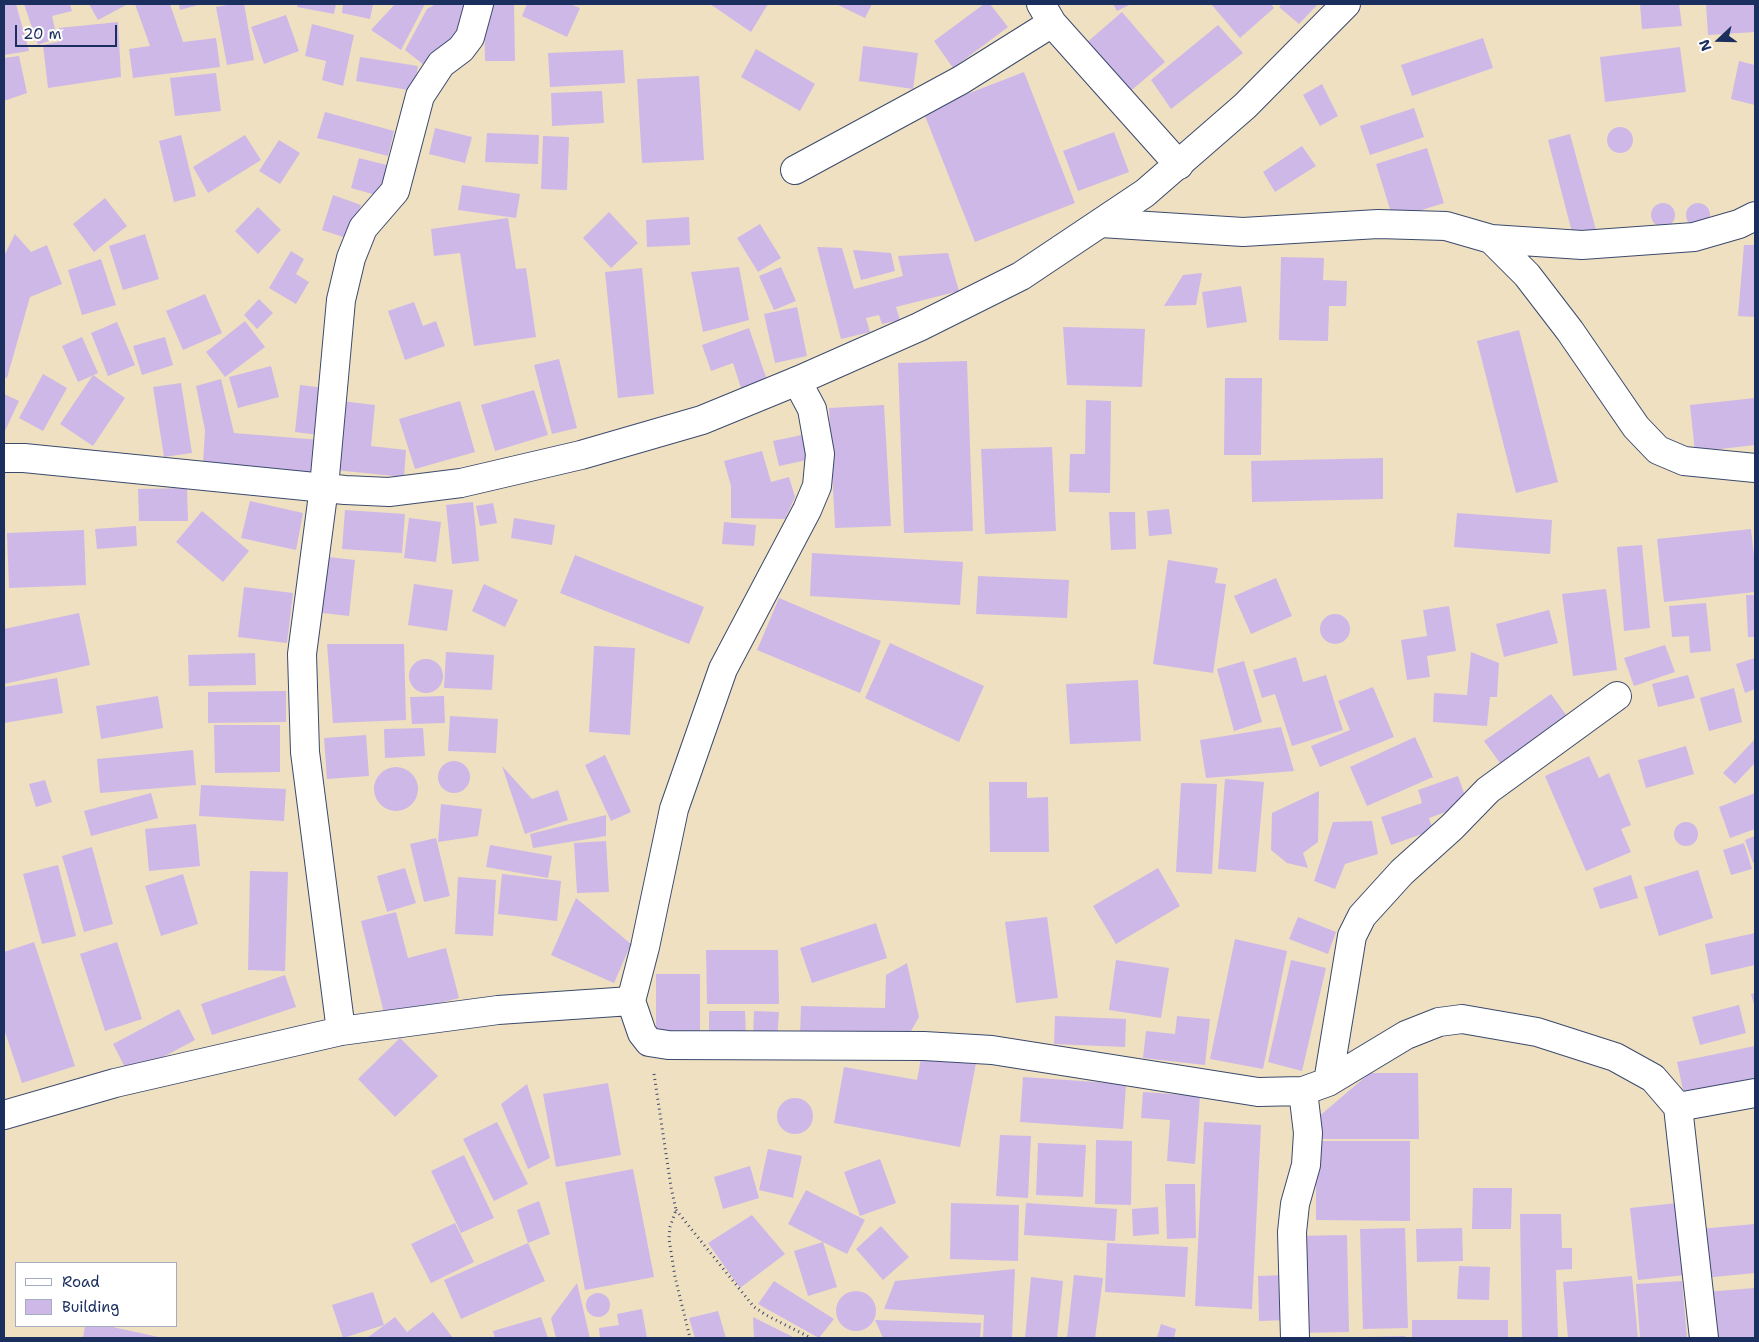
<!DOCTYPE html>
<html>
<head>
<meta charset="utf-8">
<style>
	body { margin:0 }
	#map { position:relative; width:1759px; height:1342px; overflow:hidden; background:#efe0c1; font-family:"Shantell Sans",sans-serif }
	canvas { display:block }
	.frame { position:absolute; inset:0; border:5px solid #1b2f5e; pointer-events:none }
	.legend { position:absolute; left:15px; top:1262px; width:162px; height:65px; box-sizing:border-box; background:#fff; border:1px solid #a4acbf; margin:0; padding:6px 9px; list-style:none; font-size:15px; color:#1b2f5e }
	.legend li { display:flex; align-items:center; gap:10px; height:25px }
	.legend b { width:25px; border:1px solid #a4acbf }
	.north { position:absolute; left:1694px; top:15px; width:50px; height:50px; -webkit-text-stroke:4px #fff; paint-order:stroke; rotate:249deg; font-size:14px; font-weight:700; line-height:20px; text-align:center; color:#1b2f5e }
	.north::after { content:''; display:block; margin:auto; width:18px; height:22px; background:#1b2f5e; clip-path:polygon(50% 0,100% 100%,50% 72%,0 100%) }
	.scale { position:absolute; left:15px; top:25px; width:102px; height:22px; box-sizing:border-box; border:2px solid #1b2f5e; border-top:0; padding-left:6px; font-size:15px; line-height:18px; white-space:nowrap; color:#1b2f5e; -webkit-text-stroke:4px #fff; paint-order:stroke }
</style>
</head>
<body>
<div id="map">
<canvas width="1759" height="1342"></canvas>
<div class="frame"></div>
<ul class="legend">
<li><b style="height:6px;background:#fff"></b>Road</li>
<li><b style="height:14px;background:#ceb8e7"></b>Building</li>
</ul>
<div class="north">N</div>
<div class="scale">20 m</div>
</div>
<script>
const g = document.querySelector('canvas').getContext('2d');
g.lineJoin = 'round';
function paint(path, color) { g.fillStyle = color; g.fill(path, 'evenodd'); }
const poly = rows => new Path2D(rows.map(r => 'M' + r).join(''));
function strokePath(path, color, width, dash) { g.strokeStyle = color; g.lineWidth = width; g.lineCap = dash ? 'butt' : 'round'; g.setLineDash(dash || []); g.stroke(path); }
paint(poly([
	[4,4,16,4,29,51,4,55],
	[24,4,70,4,72,11,52,16,57,38,38,45],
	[89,4,128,4,98,20],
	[135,4,170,4,183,42,216,38,220,67,133,78,129,49,150,46],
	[179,4,201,4,180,10],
	[233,4,244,4,254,60,227,65,216,7],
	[298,4,336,4,334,14,297,7],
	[343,4,373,4,370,19,342,13],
	[395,4,425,4,401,50,371,30],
	[436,4,460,4,471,8,466,27,424,65,405,50,427,9],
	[484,4,514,4,515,61,485,61],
	[527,4,570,4,580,8,567,37,522,16],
	[710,4,768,4,751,32],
	[836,4,872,4,865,18],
	[984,4,990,4,1008,27,953,68,934,41],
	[1113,4,1131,4,1117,11],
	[1211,4,1271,4,1274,8,1240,38],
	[1282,4,1318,4,1299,24,1279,7],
	[1640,4,1679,4,1682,26,1642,29],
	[1706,4,1755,4,1755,32,1708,35],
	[1122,12,1165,62,1127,94,1085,44],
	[286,15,299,51,264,64,251,27],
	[118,22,121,77,48,88,43,45,61,41,59,28],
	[312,24,354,35,343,86,322,80,326,61,305,56],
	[1218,25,1243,53,1171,109,1151,80],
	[1483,38,1493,68,1412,96,1401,65],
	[863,46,918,53,913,89,859,81],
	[1680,47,1686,92,1605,102,1600,57],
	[756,49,815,84,800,111,741,77],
	[623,50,625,83,550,87,548,53],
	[19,56,27,93,4,101,4,58],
	[360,57,418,66,414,91,356,81],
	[1739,61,1755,65,1755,105,1731,99],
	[1024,72,1075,203,975,242,923,111],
	[216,73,221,111,175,116,170,78],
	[699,76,704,160,642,163,637,79],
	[1322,84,1338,116,1320,126,1303,95],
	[602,91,604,123,552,126,551,93],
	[1414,108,1424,137,1370,155,1360,126],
	[325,112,394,131,388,156,317,138],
	'1607 140a13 13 0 1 1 26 0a13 13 0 1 1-26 0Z',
	[435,128,472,137,465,163,429,154],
	[1114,132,1129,172,1078,191,1063,151],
	[487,133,539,135,538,164,485,162],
	[1570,134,1596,230,1573,236,1548,140],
	[181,135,196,196,174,202,159,141],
	[245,135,261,160,208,193,193,167],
	[543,136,569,137,567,190,541,189],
	[279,140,300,153,280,184,259,171],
	[1302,146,1316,166,1275,192,1263,172],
	[1427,148,1444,203,1393,219,1376,164],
	[359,158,391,166,383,197,351,188],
	[462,185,520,194,516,218,458,210],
	[333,195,361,205,349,239,322,230],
	[105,198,127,226,94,252,73,224],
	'1686 215a12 12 0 1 1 24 0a12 12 0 1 1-24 0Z',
	'1651 215a12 12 0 1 1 24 0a12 12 0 1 1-24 0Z',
	[258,207,281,230,258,254,235,231],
	[609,212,638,243,611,268,583,238],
	[689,217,690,245,647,247,646,220],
	[508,218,516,269,526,268,536,337,474,346,460,253,434,256,431,229],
	[760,224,781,258,758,272,737,238],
	[15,234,31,252,47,245,62,284,30,297,7,378,4,377,4,256],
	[145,234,159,279,123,290,109,246],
	[1744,245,1755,245,1755,317,1738,316],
	[817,247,842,248,854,289,903,276,898,256,948,253,959,291,896,307,900,320,882,324,879,315,866,318,870,332,841,339],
	[853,250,891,253,895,271,861,280],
	[291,251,304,259,296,274,309,282,296,304,269,288],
	[1281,257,1324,258,1323,280,1347,281,1346,306,1329,306,1328,341,1279,340],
	[101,259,116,305,82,315,68,270],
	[739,267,749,320,703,332,691,272],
	[781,267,796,301,774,310,759,276],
	[642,268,654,394,618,398,605,272],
	[1202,273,1196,305,1164,306,1183,275],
	[1241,286,1247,322,1207,328,1202,292],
	[205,294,222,333,183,350,166,311],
	[259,299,273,313,257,329,244,315],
	[414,302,423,326,436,321,445,346,405,360,388,311],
	[797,307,807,356,775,363,764,314],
	[245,321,265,347,225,377,206,352],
	[117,322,135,365,108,376,91,333],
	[1063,327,1145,329,1142,387,1067,385],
	[749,328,767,380,741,388,733,363,711,371,702,345],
	[1519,330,1558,482,1516,493,1477,341],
	[82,337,98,373,78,382,62,346],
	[165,337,173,365,142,375,133,346],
	[559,359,577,428,552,434,534,365],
	[967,361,973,531,904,533,898,363],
	[271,366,279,397,238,408,229,377],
	[43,374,67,388,43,431,19,418],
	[93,375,125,398,93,446,60,424],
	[1225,378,1262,378,1261,455,1224,455],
	[221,379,234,433,320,440,317,474,203,464,205,430,196,386],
	[181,383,192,453,164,457,153,387],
	[300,385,325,388,319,435,295,432],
	[534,390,548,435,495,451,481,405],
	[4,394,19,401,4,433],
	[1755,398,1755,445,1695,452,1690,405],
	[1086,400,1111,401,1110,493,1069,492,1070,454,1085,454],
	[341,401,375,405,371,446,406,450,404,477,335,470],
	[460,401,475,452,415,469,399,419],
	[884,405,891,526,835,528,829,408],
	[802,435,807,460,779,466,773,441],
	[1052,447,1056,531,985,534,981,449],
	[762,451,771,482,789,477,795,497,785,519,731,518,731,486,724,461],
	[1383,458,1383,499,1252,502,1251,461],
	[187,488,188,521,139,521,138,489],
	[250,501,303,513,296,550,241,538],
	[473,502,479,561,452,564,446,505],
	[493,503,497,523,480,526,476,506],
	[1169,509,1172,534,1149,536,1147,511],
	[345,510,405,514,402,553,342,549],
	[202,511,249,551,223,582,176,542],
	[1109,512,1135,512,1136,549,1111,550],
	[1457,513,1552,520,1550,554,1454,547],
	[409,518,441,522,436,562,404,558],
	[514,518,555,525,552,545,511,538],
	[724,522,756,525,754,546,722,544],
	[136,526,137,546,97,549,95,529],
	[1751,529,1755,564,1755,592,1664,602,1657,539],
	[84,530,86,585,9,588,7,533],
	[1642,545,1650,628,1624,631,1617,547],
	[812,553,963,562,960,605,810,596],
	[575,555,704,607,689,644,560,593],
	[319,556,355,560,349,616,314,612],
	[1168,560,1218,568,1215,583,1226,584,1213,673,1153,664],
	[978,576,1069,580,1067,618,976,614],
	[1276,578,1292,616,1251,634,1234,596],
	[414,584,453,590,447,631,408,625],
	[484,584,518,600,505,627,472,611],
	[244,587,293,593,287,643,238,637],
	[1606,589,1617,670,1573,676,1562,594],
	[1746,595,1755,595,1755,637,1748,637],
	[779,598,881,641,860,693,757,650],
	[1706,603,1711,651,1690,653,1689,636,1672,637,1669,606],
	[1449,606,1456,651,1427,656,1430,677,1407,680,1401,640,1427,636,1423,610],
	[1549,610,1558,643,1504,657,1496,624],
	[79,613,90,665,4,684,4,629],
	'1320 629a15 15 0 1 1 30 0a15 15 0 1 1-30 0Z',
	[890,643,984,686,959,742,865,698],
	[327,644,404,644,406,720,333,723],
	[1665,645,1675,672,1634,686,1624,658],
	[594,646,635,648,630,735,589,732],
	[446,652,494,655,492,690,444,688],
	[1471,652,1499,663,1497,697,1490,697,1487,726,1433,722,1434,693,1467,695],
	[255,653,256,685,189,686,188,655],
	[1296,657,1303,682,1326,675,1343,730,1292,746,1275,694,1262,698,1253,670],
	[1755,658,1755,689,1745,693,1736,664],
	'409 676a17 17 0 1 1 34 0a17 17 0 1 1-34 0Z',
	[1244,661,1262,722,1234,731,1217,669],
	[1688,675,1695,698,1658,707,1652,684],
	[57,678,63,713,4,723,4,687],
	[1138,680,1141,741,1070,744,1066,684],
	[1373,687,1394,737,1320,767,1311,746,1350,730,1338,701],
	[1734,688,1742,722,1709,731,1700,698],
	[286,691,286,722,208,723,208,692],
	[1551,694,1569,719,1503,767,1484,741],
	[158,696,163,728,101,739,96,706],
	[444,696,445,723,412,724,410,697],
	[450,716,498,719,496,753,448,751],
	[214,725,280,725,280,772,215,773],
	[1281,727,1294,771,1206,778,1200,740],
	[423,728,425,756,385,758,384,729],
	[366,735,369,776,327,779,324,738],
	[1415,737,1433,777,1367,806,1350,767],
	[1755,739,1755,763,1735,784,1723,773],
	[1686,746,1694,774,1646,788,1638,760],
	[193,750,196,785,100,793,97,759],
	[605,755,631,812,611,821,585,765],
	[1589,756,1599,778,1609,773,1631,825,1621,829,1631,852,1586,871,1545,776],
	'438 777a16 16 0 1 1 32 0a16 16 0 1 1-32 0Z',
	[502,766,532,799,558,790,568,820,525,834],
	'374 789a22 22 0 1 1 44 0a22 22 0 1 1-44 0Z',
	[1458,776,1468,804,1429,818,1433,830,1391,845,1381,817,1422,803,1418,790],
	[1225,779,1264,782,1256,872,1218,869],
	[45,780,52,802,36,807,29,784],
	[989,782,1027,782,1027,798,1048,797,1049,852,990,852],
	[1181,783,1217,784,1212,874,1176,872],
	[201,785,286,789,284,821,199,816],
	[1319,791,1318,842,1303,853,1308,868,1287,863,1271,850,1272,813],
	[151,793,158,818,91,836,84,811],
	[1755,793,1755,829,1730,838,1719,807],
	[441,804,482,809,478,836,438,842],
	[606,815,606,836,533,848,530,834],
	[1372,821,1378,854,1345,864,1335,889,1314,881,1333,822],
	'1674 834a12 12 0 1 1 24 0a12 12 0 1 1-24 0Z',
	[196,824,200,866,149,871,145,829],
	[1755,836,1755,863,1753,863,1745,840],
	[436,838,450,896,424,902,410,844],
	[606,841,609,892,577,893,574,843],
	[1744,843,1752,869,1731,875,1723,850],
	[490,845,552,856,548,878,486,867],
	[92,847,113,924,84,932,62,856],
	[58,865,76,936,42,944,23,874],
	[405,868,416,903,387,912,377,876],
	[1158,868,1180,906,1116,944,1093,906],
	[1698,870,1713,918,1659,936,1644,887],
	[250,871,288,872,285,971,248,970],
	[183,874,198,924,161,936,145,886],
	[502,874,561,881,557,921,498,914],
	[1631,875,1638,898,1600,909,1593,888],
	[458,877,496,880,493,936,455,934],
	[576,898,631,944,614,983,551,955],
	[396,912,408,958,446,948,459,998,385,1017,361,921],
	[1047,917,1058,998,1016,1003,1005,922],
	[1298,917,1336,932,1328,954,1289,939],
	[876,923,887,958,812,983,800,948],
	[1755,933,1755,965,1711,975,1705,944],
	[1235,939,1287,951,1263,1069,1210,1059],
	[34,942,75,1066,22,1083,4,1029,4,952],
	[117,942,142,1019,105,1031,80,954],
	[706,950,778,950,779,1004,707,1004],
	[1116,960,1169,968,1161,1018,1109,1010],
	[1291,960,1326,968,1302,1071,1268,1062],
	[907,963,919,1017,906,1040,800,1038,801,1006,885,1008,886,975],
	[656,974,700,974,700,1034,656,1034],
	[285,975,296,1007,212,1035,201,1004],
	[1755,993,1755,1008,1751,994],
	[1739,1005,1746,1033,1700,1045,1692,1017],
	[179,1009,195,1040,129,1075,113,1044],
	[709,1011,745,1011,746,1037,709,1038],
	[754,1011,779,1012,777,1039,753,1037],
	[1055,1016,1126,1019,1125,1047,1054,1044],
	[1177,1016,1210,1019,1205,1065,1143,1058,1146,1031,1175,1034],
	[400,1038,438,1076,395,1117,358,1079],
	[1755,1046,1755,1085,1685,1099,1677,1062],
	[922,1053,976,1063,960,1147,834,1123,844,1067,917,1080],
	[1370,1073,1418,1073,1419,1139,1318,1139,1317,1118],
	[1023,1077,1126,1084,1123,1129,1020,1122],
	[608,1083,621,1155,556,1167,543,1094],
	[527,1084,550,1158,528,1169,501,1104],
	[1143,1092,1200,1096,1195,1164,1167,1161,1170,1120,1141,1118],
	'777 1116a18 18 0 1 1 36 0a18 18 0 1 1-36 0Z',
	[497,1122,528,1184,494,1201,463,1139],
	[1204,1122,1261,1125,1252,1309,1195,1306],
	[1000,1135,1031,1136,1028,1198,996,1196],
	[1096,1140,1132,1141,1131,1205,1095,1204],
	[1316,1141,1410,1141,1410,1221,1316,1220],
	[1038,1143,1086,1145,1083,1197,1036,1195],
	[768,1149,802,1156,793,1198,759,1190],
	[464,1155,494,1218,461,1233,431,1171],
	[880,1159,896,1203,860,1216,844,1172],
	[750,1166,759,1198,723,1209,714,1177],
	[633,1169,654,1277,585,1290,565,1182],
	[1165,1184,1195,1184,1196,1238,1167,1239],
	[1473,1188,1512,1188,1511,1229,1472,1229],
	[806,1190,865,1220,847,1254,823,1242,837,1287,808,1296,794,1251,823,1242,788,1224],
	[539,1201,550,1234,528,1243,517,1210],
	[951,1203,1019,1205,1018,1261,950,1259],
	[1026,1203,1117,1209,1115,1241,1024,1235],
	[1678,1203,1685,1275,1638,1280,1630,1208],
	[1158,1207,1159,1234,1133,1236,1132,1209],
	[1520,1214,1561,1214,1562,1248,1572,1248,1572,1269,1556,1270,1558,1338,1522,1338],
	[752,1215,785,1254,740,1288,708,1243],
	[455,1223,474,1262,431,1283,411,1244],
	[1755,1224,1755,1273,1703,1278,1699,1229],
	[881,1226,909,1257,883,1280,856,1249],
	[1405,1228,1408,1328,1363,1329,1360,1229],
	[1462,1228,1463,1261,1417,1262,1416,1229],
	[1347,1235,1349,1332,1298,1333,1296,1236],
	[528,1243,545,1281,461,1319,444,1280],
	[1107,1243,1188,1247,1185,1297,1105,1292],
	[1459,1266,1490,1267,1489,1300,1457,1299],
	[1015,1269,1012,1338,983,1338,984,1315,884,1309,895,1281],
	[1074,1275,1103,1278,1095,1338,1067,1338],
	[1287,1275,1288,1320,1259,1321,1258,1276],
	[1632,1276,1638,1338,1568,1338,1563,1282],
	[1031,1277,1063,1281,1057,1338,1025,1338],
	[774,1281,834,1319,819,1338,758,1304],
	[1682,1281,1687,1338,1640,1338,1636,1284],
	[577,1283,590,1338,556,1338,551,1318],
	[1755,1288,1755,1338,1709,1338,1705,1292],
	'836 1311a20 20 0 1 1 40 0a20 20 0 1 1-40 0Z',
	[373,1292,384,1325,343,1338,332,1305],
	'586 1305a12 12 0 1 1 24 0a12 12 0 1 1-24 0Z',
	[642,1309,647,1338,600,1338,599,1328,619,1325,617,1314],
	[718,1311,726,1338,695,1338,689,1318],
	[433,1312,453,1338,367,1338,395,1317,407,1332],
	[541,1317,548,1338,495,1338,493,1331],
	[753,1317,795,1338,754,1338],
	[875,1320,981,1323,980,1338,883,1338],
	[1412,1320,1508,1320,1508,1338,1412,1338],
	[1161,1324,1176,1329,1174,1338,1157,1338],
	[85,1326,108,1326,163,1338,83,1338],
	[1405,1336,1405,1338,1367,1338,1367,1337]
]), '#ceb8e7');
const minor = poly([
	[1041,4,1052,23,1179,165],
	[795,170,961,80,1052,23],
	[1101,223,1243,232,1378,224,1446,226,1491,239,1582,245,1694,237,1739,224,1755,216],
	[1491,239,1527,275,1570,331,1636,427,1658,450,1684,461,1755,468],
	[797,381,812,409,820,454,817,486,807,510,723,669,674,809,645,947,631,1001,642,1033,649,1042,668,1045,924,1046,992,1050,1258,1092,1303,1091,1328,1082,1406,1035,1439,1022,1462,1019,1537,1032,1615,1057,1653,1078,1678,1107,1704,1338],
	[341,1031,305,752,302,654,324,487,341,300,351,258,363,228,395,191,420,96,441,64,461,49,470,37,479,4],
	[1328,1082,1352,936,1362,916,1402,872,1452,827,1488,790,1617,696],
	[1678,1107,1755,1093],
	[4,1115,115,1083,341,1031,498,1010,631,1001],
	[1295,1338,1292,1232,1295,1204,1306,1165,1308,1133,1303,1091]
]);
const tertiary = poly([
	[4,458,24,458,345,490,389,492,461,483,581,455,702,420,797,381,919,327,1021,276,1145,193,1245,106,1346,4]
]);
strokePath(minor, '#3b4a6d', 30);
strokePath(tertiary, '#3b4a6d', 30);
strokePath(poly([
	[654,1074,671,1187,676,1210,670,1227,669,1239,675,1277,690,1338],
	[676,1210,754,1307,766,1315,811,1338]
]), '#3b4a6d', 3, [1, 4]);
strokePath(minor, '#fff', 28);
strokePath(tertiary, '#fff', 28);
</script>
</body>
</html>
